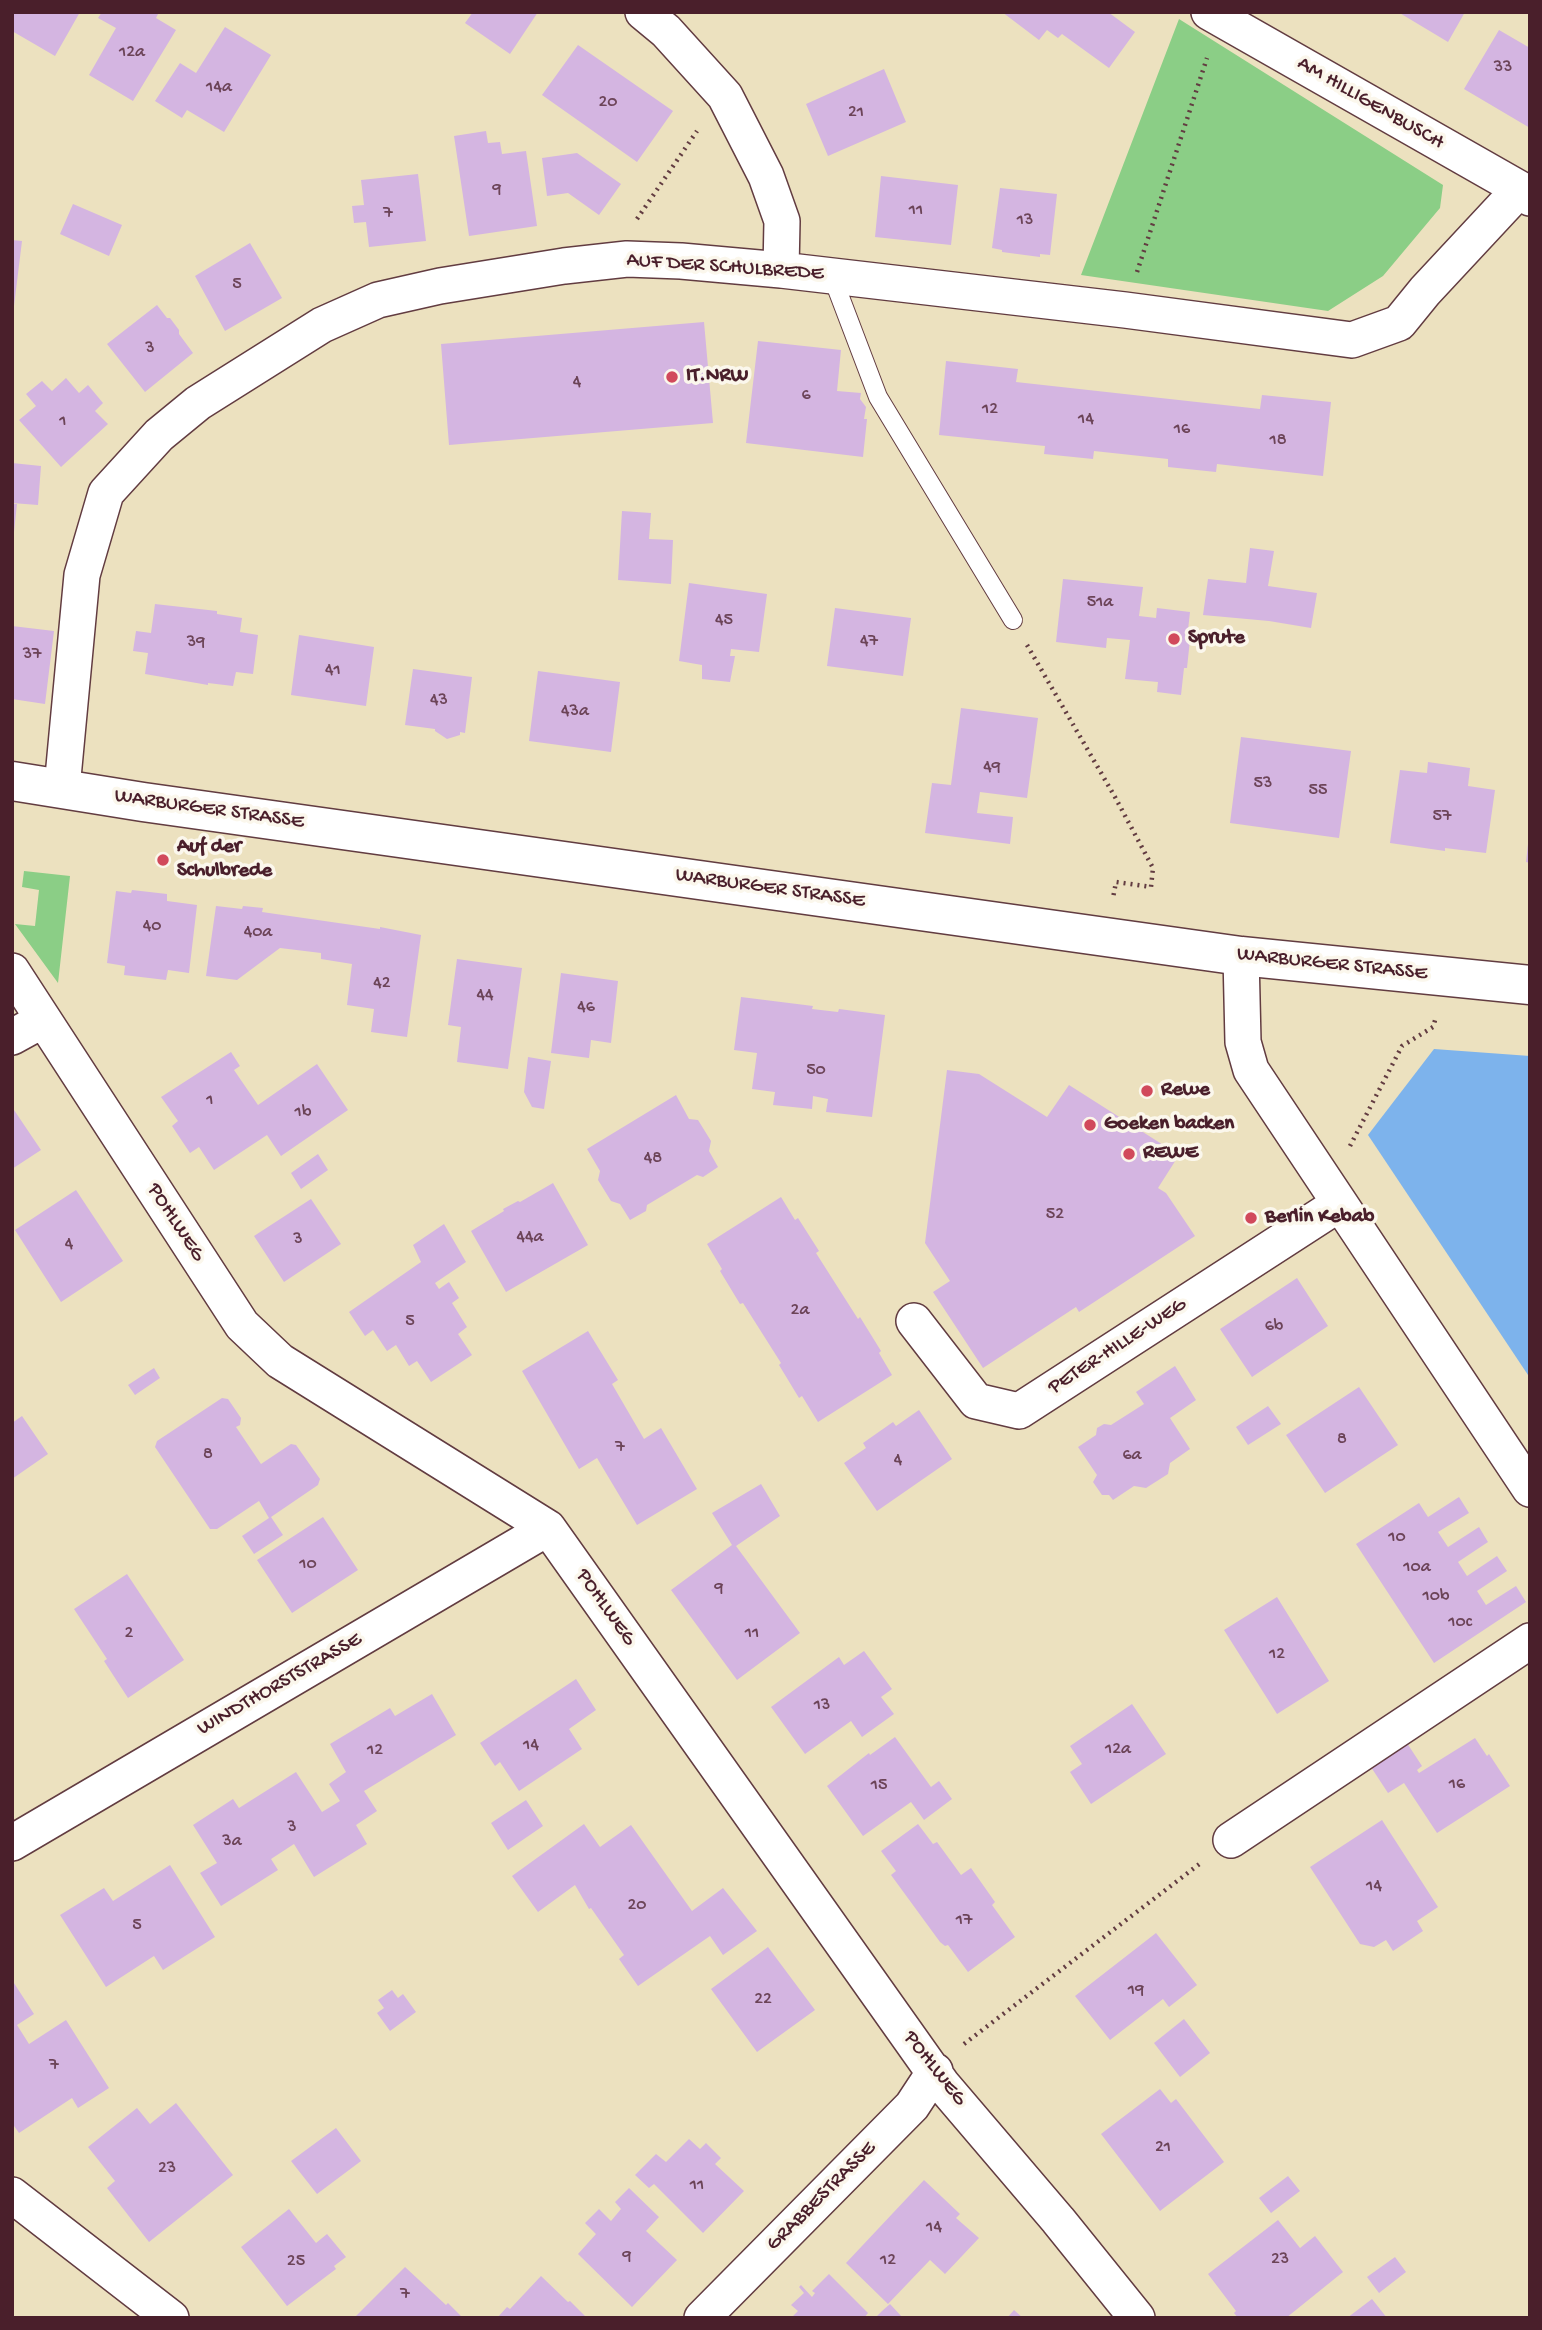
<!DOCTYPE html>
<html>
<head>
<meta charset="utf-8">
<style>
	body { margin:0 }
	#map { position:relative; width:1542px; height:2330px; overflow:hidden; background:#ece1bf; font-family:"Gochi Hand",sans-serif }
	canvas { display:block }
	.frame { position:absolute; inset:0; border:14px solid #4a1f2b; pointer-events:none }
</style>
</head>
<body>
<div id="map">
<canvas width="1542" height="2330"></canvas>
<div class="frame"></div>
</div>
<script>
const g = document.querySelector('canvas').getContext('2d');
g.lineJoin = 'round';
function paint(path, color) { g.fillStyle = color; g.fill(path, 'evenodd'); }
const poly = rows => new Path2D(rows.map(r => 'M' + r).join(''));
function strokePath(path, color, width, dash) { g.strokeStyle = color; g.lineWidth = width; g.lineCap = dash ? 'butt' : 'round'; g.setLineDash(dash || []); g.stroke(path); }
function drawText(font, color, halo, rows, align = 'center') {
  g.font = font + ' "Gochi Hand",sans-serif'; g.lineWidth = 7; g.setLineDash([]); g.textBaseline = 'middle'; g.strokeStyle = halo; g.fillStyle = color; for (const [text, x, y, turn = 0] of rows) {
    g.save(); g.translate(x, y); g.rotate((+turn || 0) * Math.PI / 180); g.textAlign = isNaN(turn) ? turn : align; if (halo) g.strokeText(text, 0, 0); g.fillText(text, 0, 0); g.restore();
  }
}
paint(poly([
	[1179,19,1443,185,1440,208,1383,276,1328,311,1081,275],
	[24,871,70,876,58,983,15,924,35,926,39,890,22,887]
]), '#8bce86');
paint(poly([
	[1434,1049,1530,1056,1530,1378,1368,1135]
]), '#7db3ec');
paint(poly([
	[12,12,80,12,55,56,12,31],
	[102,12,159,12,156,18,176,30,133,101,89,75,116,28,98,18],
	[473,12,538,12,510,54,465,23],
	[1002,12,1108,12,1135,32,1109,68,1062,34,1058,38,1047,30,1039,40],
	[1398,12,1465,12,1448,42],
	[225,27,271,55,224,132,187,110,182,118,155,101,180,63,196,73],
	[1499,30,1530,48,1530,128,1464,89],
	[578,45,673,111,637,162,542,95],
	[884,69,906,122,828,156,806,104],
	[486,131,488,143,500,142,502,154,526,151,537,226,469,236,454,136],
	[577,153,621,184,599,215,568,193,547,196,542,158],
	[418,174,426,241,369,247,366,222,354,223,352,206,364,205,361,180],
	[881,176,958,185,951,245,875,237],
	[1000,188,1057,194,1050,255,1040,254,1040,257,1002,252,1002,250,992,248],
	[73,204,122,225,109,256,60,234],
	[12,240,22,241,14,306,12,306],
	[250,243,282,298,225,331,195,276],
	[157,305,167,318,170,318,179,330,179,334,193,353,145,392,107,344],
	[704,322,713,423,449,445,441,344],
	[758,341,841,350,837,391,861,393,860,399,866,407,864,419,867,419,863,457,746,443],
	[946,361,1018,369,1016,382,1260,409,1262,395,1331,402,1323,476,1217,464,1216,472,1168,467,1168,459,1094,451,1093,459,1044,454,1045,446,939,435],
	[66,378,79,393,88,385,103,403,95,411,108,424,61,467,19,420,36,406,26,394,42,381,52,391],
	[12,463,41,466,38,505,12,503],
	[12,504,17,504,14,532,12,532],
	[622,511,651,513,649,539,673,540,671,584,618,580],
	[1250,548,1274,551,1268,586,1317,593,1311,628,1269,621,1203,615,1208,579,1246,583],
	[1063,579,1143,587,1139,616,1156,618,1157,608,1190,612,1188,630,1191,630,1187,668,1184,668,1181,695,1157,692,1158,682,1125,679,1130,640,1107,638,1106,648,1056,642],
	[689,583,767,594,759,652,731,649,730,656,735,656,730,682,702,679,702,665,679,661],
	[155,604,217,611,217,614,242,618,240,632,258,635,253,674,236,672,233,686,208,683,208,685,145,674,148,653,133,651,136,631,151,633],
	[835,608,911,618,903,676,827,666],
	[12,626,54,631,45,704,12,699],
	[299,635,374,647,366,706,291,695],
	[413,669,472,677,465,733,460,732,460,735,447,739,435,731,435,729,405,725],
	[538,671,620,682,611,752,529,741],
	[961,708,1038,718,1027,798,980,792,977,813,1013,817,1010,844,925,833,932,783,951,785],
	[1241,737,1351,751,1339,838,1230,823],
	[1428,762,1470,768,1468,786,1495,790,1486,853,1445,848,1445,851,1390,843,1400,770,1427,773],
	[1528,844,1530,844,1530,863,1526,862],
	[132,890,167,894,167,901,197,905,189,973,168,970,166,980,124,975,125,966,107,963,116,891,131,893],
	[216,906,242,909,243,906,263,908,262,912,380,929,380,927,421,935,407,1037,371,1032,374,1009,347,1005,352,964,321,959,321,953,280,948,237,980,206,976],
	[457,959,522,968,508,1069,457,1062,461,1027,448,1025],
	[561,973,618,981,611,1043,591,1040,589,1058,551,1053],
	[741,997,813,1006,812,1009,838,1012,839,1009,885,1015,872,1117,826,1112,828,1099,813,1096,812,1109,773,1105,775,1092,752,1089,757,1053,734,1050],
	[231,1052,240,1066,234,1070,258,1105,317,1064,348,1110,281,1156,267,1135,214,1170,199,1147,190,1153,172,1126,178,1121,161,1097],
	[528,1057,551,1061,544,1109,532,1107,524,1092],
	[947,1070,979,1074,1047,1117,1069,1085,1179,1155,1158,1188,1166,1193,1195,1236,1079,1312,1076,1307,983,1368,933,1292,950,1281,925,1243],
	[676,1095,689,1119,698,1120,711,1141,709,1151,718,1167,703,1177,697,1175,647,1205,646,1211,630,1220,620,1204,611,1201,598,1180,600,1171,587,1149],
	[12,1107,41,1150,12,1169],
	[318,1154,328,1170,301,1189,291,1173],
	[553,1183,588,1245,506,1292,471,1231,504,1211,503,1209,518,1201,520,1202],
	[76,1190,123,1261,61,1302,15,1230],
	[781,1197,795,1220,798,1218,819,1251,816,1253,858,1319,860,1317,881,1351,879,1353,892,1375,818,1422,802,1396,799,1398,779,1365,781,1363,743,1303,740,1304,720,1271,722,1269,707,1244],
	[311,1199,341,1244,284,1282,254,1236],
	[444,1224,466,1262,435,1283,439,1289,449,1282,459,1298,452,1303,467,1327,458,1334,472,1355,431,1382,417,1361,409,1366,396,1345,387,1351,373,1330,365,1336,349,1312,421,1262,413,1245],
	[1297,1278,1328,1326,1252,1377,1220,1329],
	[588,1331,618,1380,612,1384,644,1439,661,1428,697,1489,637,1525,597,1458,579,1469,522,1371],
	[1175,1366,1196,1400,1170,1418,1190,1449,1170,1463,1168,1474,1146,1488,1134,1486,1113,1500,1109,1495,1102,1495,1093,1482,1097,1475,1078,1447,1096,1435,1097,1428,1104,1424,1111,1425,1144,1404,1136,1392],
	[154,1368,160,1378,135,1395,128,1385],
	[1359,1387,1398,1445,1325,1493,1286,1435],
	[222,1398,228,1399,241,1418,240,1425,236,1427,261,1464,291,1444,296,1445,320,1479,318,1485,271,1517,283,1535,254,1554,242,1536,269,1518,259,1501,217,1529,210,1529,155,1447,157,1441],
	[1268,1406,1281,1424,1248,1445,1236,1427],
	[919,1410,952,1459,877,1511,844,1463,866,1448,863,1443,893,1422,896,1426],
	[22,1416,48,1454,12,1479,12,1423],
	[761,1484,780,1516,736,1546,800,1633,737,1680,671,1590,732,1545,712,1513],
	[1459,1497,1469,1513,1438,1532,1448,1547,1479,1527,1488,1542,1458,1562,1467,1576,1497,1556,1507,1571,1477,1591,1486,1605,1516,1586,1526,1602,1434,1663,1356,1544,1419,1503,1428,1517],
	[323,1517,358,1570,292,1613,257,1560],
	[127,1574,184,1660,128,1698,104,1661,107,1659,74,1609],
	[1277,1597,1329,1681,1277,1714,1224,1630],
	[864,1651,892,1689,881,1697,894,1714,862,1737,851,1721,805,1754,771,1707,839,1657,844,1665],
	[576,1679,596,1710,569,1729,582,1749,519,1791,500,1762,495,1766,480,1743],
	[432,1694,456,1735,364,1791,377,1811,356,1825,367,1844,314,1877,294,1844,271,1859,278,1870,221,1906,200,1873,217,1863,193,1825,233,1799,239,1808,296,1772,322,1812,340,1801,329,1784,346,1772,330,1744,390,1708,395,1716],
	[1132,1704,1166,1754,1091,1804,1070,1772,1082,1764,1070,1746],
	[895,1737,931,1787,939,1781,952,1799,924,1820,911,1802,863,1836,827,1786,869,1753,870,1755],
	[1403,1737,1422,1766,1417,1770,1419,1773,1475,1738,1487,1756,1489,1754,1510,1786,1437,1833,1404,1783,1388,1793,1367,1761],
	[526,1800,543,1826,508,1850,491,1823],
	[1382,1820,1438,1907,1417,1921,1423,1931,1393,1951,1386,1940,1374,1947,1360,1944,1310,1867],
	[584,1824,600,1847,631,1825,692,1911,723,1888,757,1931,723,1955,710,1936,638,1986,619,1959,624,1955,591,1908,589,1909,575,1885,538,1912,512,1876],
	[918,1824,933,1844,937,1842,961,1875,971,1868,995,1902,992,1905,1015,1937,968,1972,948,1945,945,1946,940,1942,891,1875,896,1871,881,1851],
	[170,1865,215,1937,163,1970,154,1956,106,1987,60,1915,104,1888,113,1901],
	[1156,1933,1197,1985,1169,2007,1163,1999,1110,2040,1075,1996],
	[768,1947,815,2010,757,2052,711,1989],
	[12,1980,34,2014,17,2025,29,2044,66,2020,109,2088,78,2108,72,2098,19,2133,12,2123],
	[392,1990,398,1998,403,1994,416,2012,390,2031,377,2013,384,2008,378,2000],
	[1184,2019,1210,2053,1180,2077,1154,2043],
	[1160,2089,1171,2103,1176,2099,1224,2162,1160,2211,1101,2134],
	[176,2103,233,2175,149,2242,107,2188,115,2181,88,2147,137,2108,150,2124],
	[336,2128,361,2161,317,2194,291,2161],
	[689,2139,700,2149,706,2143,721,2158,715,2164,744,2191,703,2233,654,2184,649,2188,635,2175,656,2154,666,2162],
	[1288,2176,1300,2191,1271,2213,1259,2198],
	[924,2180,960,2214,956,2218,979,2238,945,2274,930,2260,888,2304,846,2263],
	[629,2188,659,2217,646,2231,677,2260,632,2307,578,2254,596,2234,585,2223,599,2209,611,2221,621,2209,615,2202],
	[289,2209,316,2243,327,2234,346,2257,334,2266,336,2269,287,2306,241,2247],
	[1278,2220,1300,2248,1315,2236,1343,2272,1286,2318,1238,2318,1234,2313,1236,2311,1208,2274],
	[1395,2257,1406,2272,1379,2293,1367,2277],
	[405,2267,446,2305,448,2303,463,2318,358,2318,356,2316],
	[829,2274,868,2313,864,2318,791,2318,798,2311,791,2305,804,2293,799,2287,801,2285,812,2297,815,2293,812,2291],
	[541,2276,568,2302,570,2301,587,2318,497,2318,507,2307,510,2309],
	[1372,2299,1387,2318,1347,2318],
	[890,2304,903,2318,875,2318,882,2311],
	[1014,2310,1023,2318,1007,2318]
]), '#d4b5e1');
const service = poly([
	[832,276,878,397,1013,620]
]);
const minor = poly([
	[643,12,666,31,725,96,766,176,782,221,781,270],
	[1209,12,1520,189,1530,198],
	[62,788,82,575,106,493,159,435,198,403,322,325,378,300,440,286,564,266,627,259,681,261,781,270,1125,310,1352,340,1399,323,1425,291,1520,189],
	[1241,956,1243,1042,1251,1070,1530,1489],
	[12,971,242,1325,280,1361,548,1528,942,2084,1058,2220,1137,2318],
	[12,1037,43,1020],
	[914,1321,976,1401,1019,1411,1339,1204],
	[1231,1840,1530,1641],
	[12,1843,548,1528],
	[12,2195,171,2318],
	[702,2318,912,2106,935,2071]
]);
const secondary = poly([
	[12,781,143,802,1241,956,1530,985]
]);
strokePath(service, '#623c41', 20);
strokePath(minor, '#623c41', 38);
strokePath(secondary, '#623c41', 41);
strokePath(poly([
	[637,219,697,131],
	[1137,272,1207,58],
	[1027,645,1115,797,1153,868,1151,887,1116,882,1113,898],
	[1350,1146,1402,1046,1433,1027,1436,1017],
	[964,2044,1202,1862]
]), '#623c41', 4.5, [2, 5]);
strokePath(service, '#fff', 18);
strokePath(minor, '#fff', 35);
strokePath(secondary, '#fff', 38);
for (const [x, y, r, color] of [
	[672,377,7,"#d1495b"],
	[1174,639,7,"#d1495b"],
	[163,860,7,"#d1495b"],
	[1147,1091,7,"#d1495b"],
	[1090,1125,7,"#d1495b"],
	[1129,1154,7,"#d1495b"],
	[1251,1218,7,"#d1495b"]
]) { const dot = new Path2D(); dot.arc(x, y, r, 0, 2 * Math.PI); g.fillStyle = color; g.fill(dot); strokePath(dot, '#fbf7ec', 2.5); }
drawText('18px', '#6c4458', null, [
	["12a",132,53],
	["33",1503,68],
	["14a",219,88],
	["20",608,103],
	["21",856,113],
	["9",497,190],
	["11",916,211],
	["7",388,214],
	["13",1025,221],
	["5",237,285],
	["3",150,349],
	["4",577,383],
	["6",806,396],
	["12",990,410],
	["14",1086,420],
	["1",63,422],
	["16",1182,430],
	["18",1278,441],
	["51a",1100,603],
	["45",724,621],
	["47",869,642],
	["39",196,643],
	["37",32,655],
	["41",333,671],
	["43",439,701],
	["43a",575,712],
	["49",992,768],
	["53",1263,784],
	["55",1318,791],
	["57",1442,817],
	["40",152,927],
	["40a",258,933],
	["42",382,984],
	["44",485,996],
	["46",586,1008],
	["50",816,1071],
	["1",210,1101],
	["1b",303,1113],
	["48",653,1159],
	["52",1055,1215],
	["44a",530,1238],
	["3",298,1240],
	["4",69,1245],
	["2a",800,1311],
	["5",410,1322],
	["6b",1274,1327],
	["8",1342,1440],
	["7",620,1448],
	["8",208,1455],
	["6a",1132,1456],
	["4",898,1461],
	["10",1397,1538],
	["10",308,1565],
	["10a",1417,1568],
	["9",719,1589],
	["10b",1436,1597],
	["10c",1460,1623],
	["2",129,1634],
	["11",752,1634],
	["12",1277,1655],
	["13",822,1706],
	["14",531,1746],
	["12a",1118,1750],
	["12",375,1751],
	["16",1457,1785],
	["15",879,1786],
	["3",292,1828],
	["3a",232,1842],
	["14",1374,1887],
	["20",637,1906],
	["17",964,1921],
	["5",137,1926],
	["19",1136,1991],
	["22",763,2000],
	["7",54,2066],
	["21",1163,2148],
	["23",167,2169],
	["11",697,2186],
	["14",934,2228],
	["9",627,2257],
	["23",1280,2260],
	["12",888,2261],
	["25",296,2262],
	["7",405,2295]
]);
drawText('21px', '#4a1f2b', '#fbf7ec', [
	["AM HILLIGENBUSCH",1370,104,30],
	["AUF DER SCHULBREDE",725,268,4],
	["WARBURGER STRASSE",209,810,8],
	["WARBURGER STRASSE",770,889,8],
	["WARBURGER STRASSE",1332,965,6],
	["POHLWEG",175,1223,57],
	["PETER-HILLE-WEG",1118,1347,-33],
	["POHLWEG",605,1608,55],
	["WINDTHORSTSTRASSE",280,1685,-30],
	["POHLWEG",934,2069,52],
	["GRABBESTRASSE",822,2197,-45]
]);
drawText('bold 21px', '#4a1f2b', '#fbf7ec', [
	["IT.NRW",686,377],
	["Sprute",1188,639],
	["Auf der",177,848],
	["Schulbrede",177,872],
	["Rewe",1161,1091],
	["Goeken backen",1104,1125],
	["REWE",1143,1154],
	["Berlin Kebab",1265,1218]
], 'left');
</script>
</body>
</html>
